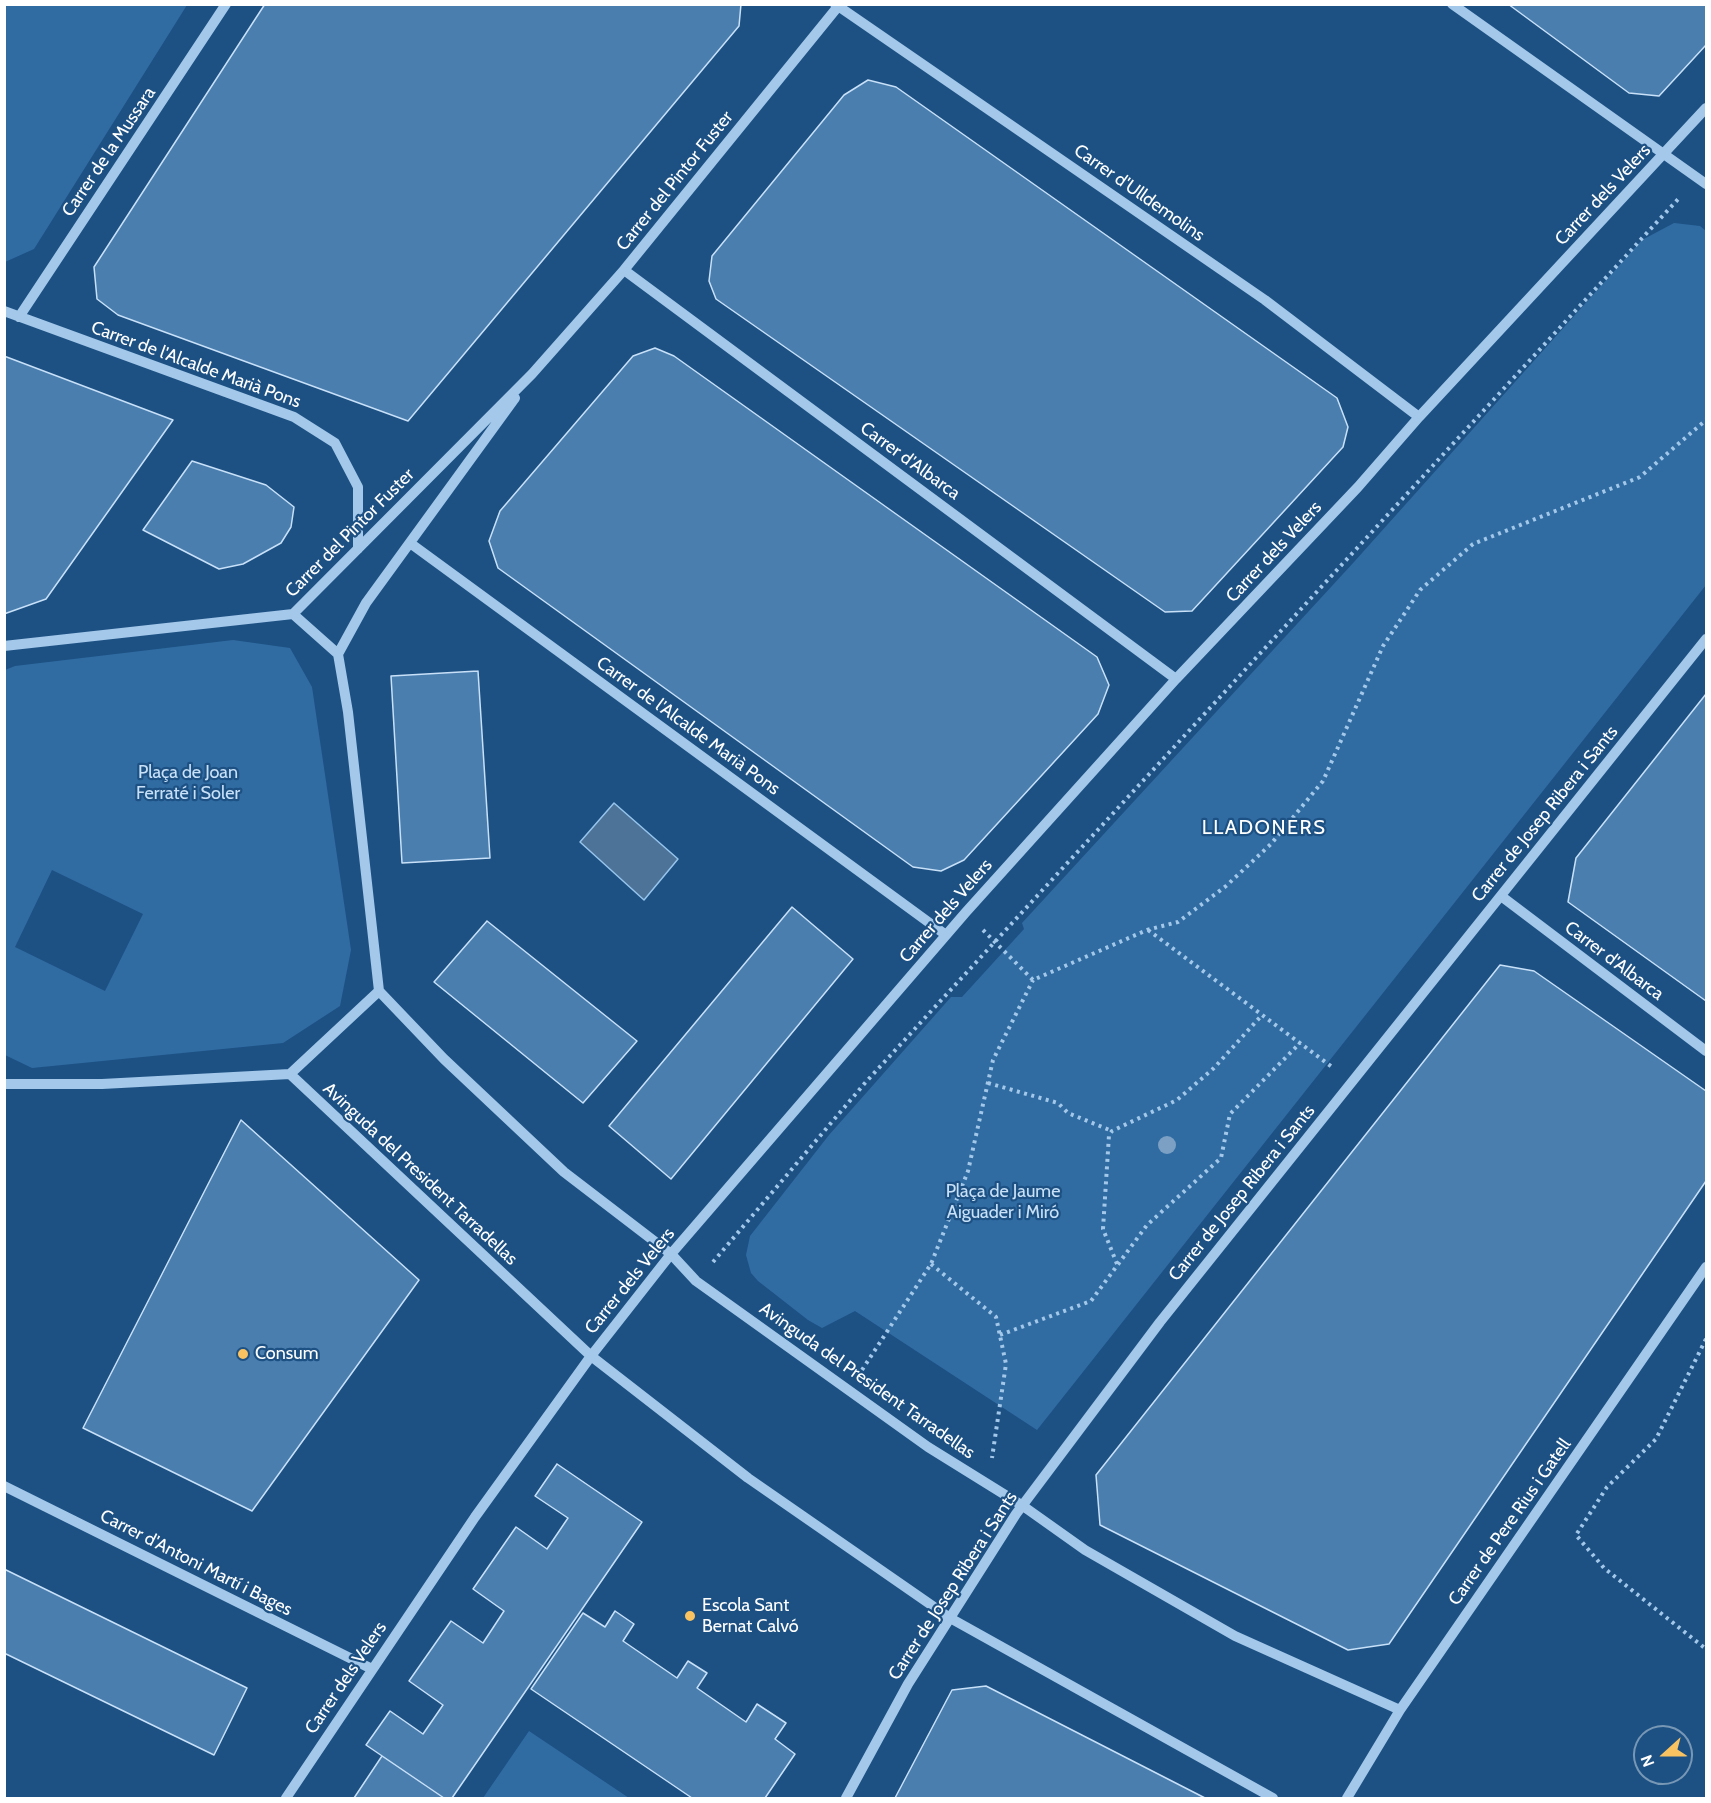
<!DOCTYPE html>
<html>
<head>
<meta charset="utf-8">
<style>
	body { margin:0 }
	#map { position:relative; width:1711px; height:1803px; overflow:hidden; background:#1d5184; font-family:Cabin,sans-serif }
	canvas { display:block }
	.frame { position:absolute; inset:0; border:6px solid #fff; pointer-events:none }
	.north { position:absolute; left:1633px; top:1725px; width:60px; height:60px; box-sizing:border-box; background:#1d5184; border:2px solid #7797b5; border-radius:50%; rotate:249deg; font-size:16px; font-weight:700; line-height:24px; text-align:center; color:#fff }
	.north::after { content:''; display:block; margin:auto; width:21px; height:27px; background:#fac361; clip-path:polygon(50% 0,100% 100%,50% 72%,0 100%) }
</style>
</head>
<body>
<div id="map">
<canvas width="1711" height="1803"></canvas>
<div class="frame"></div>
<div class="north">N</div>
</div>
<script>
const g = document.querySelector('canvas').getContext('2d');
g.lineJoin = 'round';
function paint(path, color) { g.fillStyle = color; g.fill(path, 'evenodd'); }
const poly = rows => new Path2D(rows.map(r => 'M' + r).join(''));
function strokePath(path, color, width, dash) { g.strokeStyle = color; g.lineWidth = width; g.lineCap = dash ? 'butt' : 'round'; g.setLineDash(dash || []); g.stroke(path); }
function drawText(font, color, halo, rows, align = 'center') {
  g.font = font + ' Cabin,sans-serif'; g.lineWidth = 4.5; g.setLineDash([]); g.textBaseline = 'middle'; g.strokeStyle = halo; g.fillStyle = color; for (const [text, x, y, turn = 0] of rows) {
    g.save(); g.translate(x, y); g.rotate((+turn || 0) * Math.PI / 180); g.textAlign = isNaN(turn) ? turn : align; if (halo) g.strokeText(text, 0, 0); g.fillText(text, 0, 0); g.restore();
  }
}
paint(poly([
	[5,4,187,5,34,249,5,262],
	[1674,223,1700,226,1706,231,1706,585,1037,1430,855,1311,822,1328,808,1320,758,1281,751,1273,746,1255,750,1236,829,1135,951,997,962,997,1024,929,1022,923,1354,562,1642,240],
	[233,640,290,648,312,687,351,950,340,1006,283,1043,32,1068,5,1055,5,670,15,666],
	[52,870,143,914,105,991,15,947],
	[529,1731,629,1798,483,1798]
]), '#306ca2');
const water = poly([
	[614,803,678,859,644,900,580,842,614,803]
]);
paint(water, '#4d7398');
strokePath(water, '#96c4ec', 1.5);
const building = poly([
	[265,4,741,4,739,26,408,421,118,315,97,299,94,267,265,4],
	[1508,4,1706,4,1706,45,1659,96,1629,93,1508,4],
	[868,80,896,87,1337,398,1348,427,1343,447,1192,611,1165,612,716,299,709,281,712,256,844,95,868,80],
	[655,348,674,356,1097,657,1109,685,1098,714,964,860,941,871,913,867,498,568,489,541,500,511,633,356,655,348],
	[4,356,173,420,46,599,4,614,4,356],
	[192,461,266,485,294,507,291,527,281,543,243,564,219,569,143,530,192,461],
	[478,671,490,858,402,863,391,676,478,671],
	[1706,694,1706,1001,1568,902,1576,858,1706,694],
	[792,907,853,959,671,1179,609,1126,792,907],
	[487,921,637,1041,583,1103,434,982,487,921],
	[1500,965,1534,971,1706,1091,1706,1181,1389,1644,1348,1650,1100,1525,1096,1475,1500,965],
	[241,1120,419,1280,252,1511,83,1428,241,1120],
	[557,1464,642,1522,452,1798,444,1798,366,1745,390,1711,423,1734,443,1705,409,1681,451,1621,483,1643,504,1611,473,1589,516,1527,547,1549,568,1518,535,1496,557,1464],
	[4,1569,247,1688,214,1755,4,1653,4,1569],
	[615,1611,634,1624,623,1641,677,1678,688,1661,707,1673,697,1688,746,1722,757,1704,786,1723,775,1739,795,1754,765,1798,692,1798,531,1689,583,1613,605,1627,615,1611],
	[986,1686,1205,1798,895,1798,952,1690,986,1686],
	[382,1756,444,1798,354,1798,382,1756]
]);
paint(building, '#4a7eaf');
strokePath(building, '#c8e1f8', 1.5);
strokePath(poly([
	[983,930,1033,980,1147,930,1178,922,1226,886,1271,844,1323,781,1383,646,1420,590,1473,544,1640,477,1706,420],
	[1148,930,1332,1067],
	[988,1083,1058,1103,1068,1113,1112,1131],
	[713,1262,865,1083,1680,197],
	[931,1264,996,1317,1006,1364,992,1458],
	[1117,1264,1103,1229,1109,1135,1112,1131,1177,1100,1214,1068,1262,1015],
	[1000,1335,1091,1301,1147,1225,1221,1158,1230,1114,1300,1043],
	[1706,1339,1656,1439,1607,1487,1576,1535,1604,1568,1706,1649],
	[862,1370,931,1264,968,1171,993,1060,1033,980]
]), '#a3c8ea', 4, [3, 4.5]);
strokePath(poly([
	[835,4,1265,300,1419,417],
	[1452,4,1706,184],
	[624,270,1176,679],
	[4,311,294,417,335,443,358,487,358,549],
	[19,317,226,4],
	[410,543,946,935],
	[293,614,532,374,624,270,840,4],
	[4,646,293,614,338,654,348,712,379,991,290,1074,102,1084,4,1084],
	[338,654,366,603,515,398],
	[1501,896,1706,1051],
	[379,991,444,1059,564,1172,671,1254,696,1281,928,1447,1023,1506,1085,1550,1235,1636,1400,1710],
	[290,1074,591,1356,748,1478,950,1618,1273,1798],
	[4,1486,372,1669],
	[286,1798,475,1517,591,1356,671,1254,966,912,1176,679,1358,487,1419,417,1706,108],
	[846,1798,908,1684,1016,1514,1160,1322,1706,639],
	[1347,1798,1400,1710,1706,1267]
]), '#a3c8ea', 10);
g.fillStyle = '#7ba0c4';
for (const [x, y] of [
	[1167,1145]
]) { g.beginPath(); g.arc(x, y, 9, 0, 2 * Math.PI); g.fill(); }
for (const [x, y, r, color] of [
	[243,1354,6,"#fac361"],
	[690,1616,6,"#fac361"]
]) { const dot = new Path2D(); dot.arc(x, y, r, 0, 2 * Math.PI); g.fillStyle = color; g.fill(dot); strokePath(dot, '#1d5184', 2); }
drawText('18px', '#fff', '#1d5184', [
	["Carrer de la Mussara",109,152,-56],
	["Carrer del Pintor Fuster",675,181,-51],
	["Carrer d'Ulldemolins",1139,193,35],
	["Carrer dels Velers",1603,195,-47],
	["Carrer de l'Alcalde Marià Pons",196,365,20],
	["Carrer d'Albarca",910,461,36],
	["Carrer del Pintor Fuster",350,533,-45],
	["Carrer dels Velers",1274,552,-47],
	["Carrer de l'Alcalde Marià Pons",688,726,36],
	["Carrer de Josep Ribera i Sants",1545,814,-51],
	["Carrer dels Velers",946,911,-49],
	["Carrer d'Albarca",1614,961,37],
	["Avinguda del President Tarradellas",420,1174,43],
	["Carrer de Josep Ribera i Sants",1242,1193,-51],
	["Carrer dels Velers",630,1281,-51],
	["Avinguda del President Tarradellas",867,1381,35],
	["Carrer de Pere Rius i Gatell",1510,1522,-55],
	["Carrer d'Antoni Martí i Bages",196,1563,27],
	["Carrer de Josep Ribera i Sants",953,1586,-57],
	["Carrer dels Velers",346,1678,-56]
]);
drawText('18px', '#c8e1f8', '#1d5184', [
	["Plaça de Joan",188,773],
	["Ferraté i Soler",188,794],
	["Plaça de Jaume",1003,1192],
	["Aiguader i Miró",1003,1213]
]);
drawText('18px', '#fff', '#1d5184', [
	["Consum",255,1354],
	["Escola Sant",702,1606],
	["Bernat Calvó",702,1627]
], 'left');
g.letterSpacing = '1.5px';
drawText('20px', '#fff', '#1d5184', [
	["LLADONERS",1264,828]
]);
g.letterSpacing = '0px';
</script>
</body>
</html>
